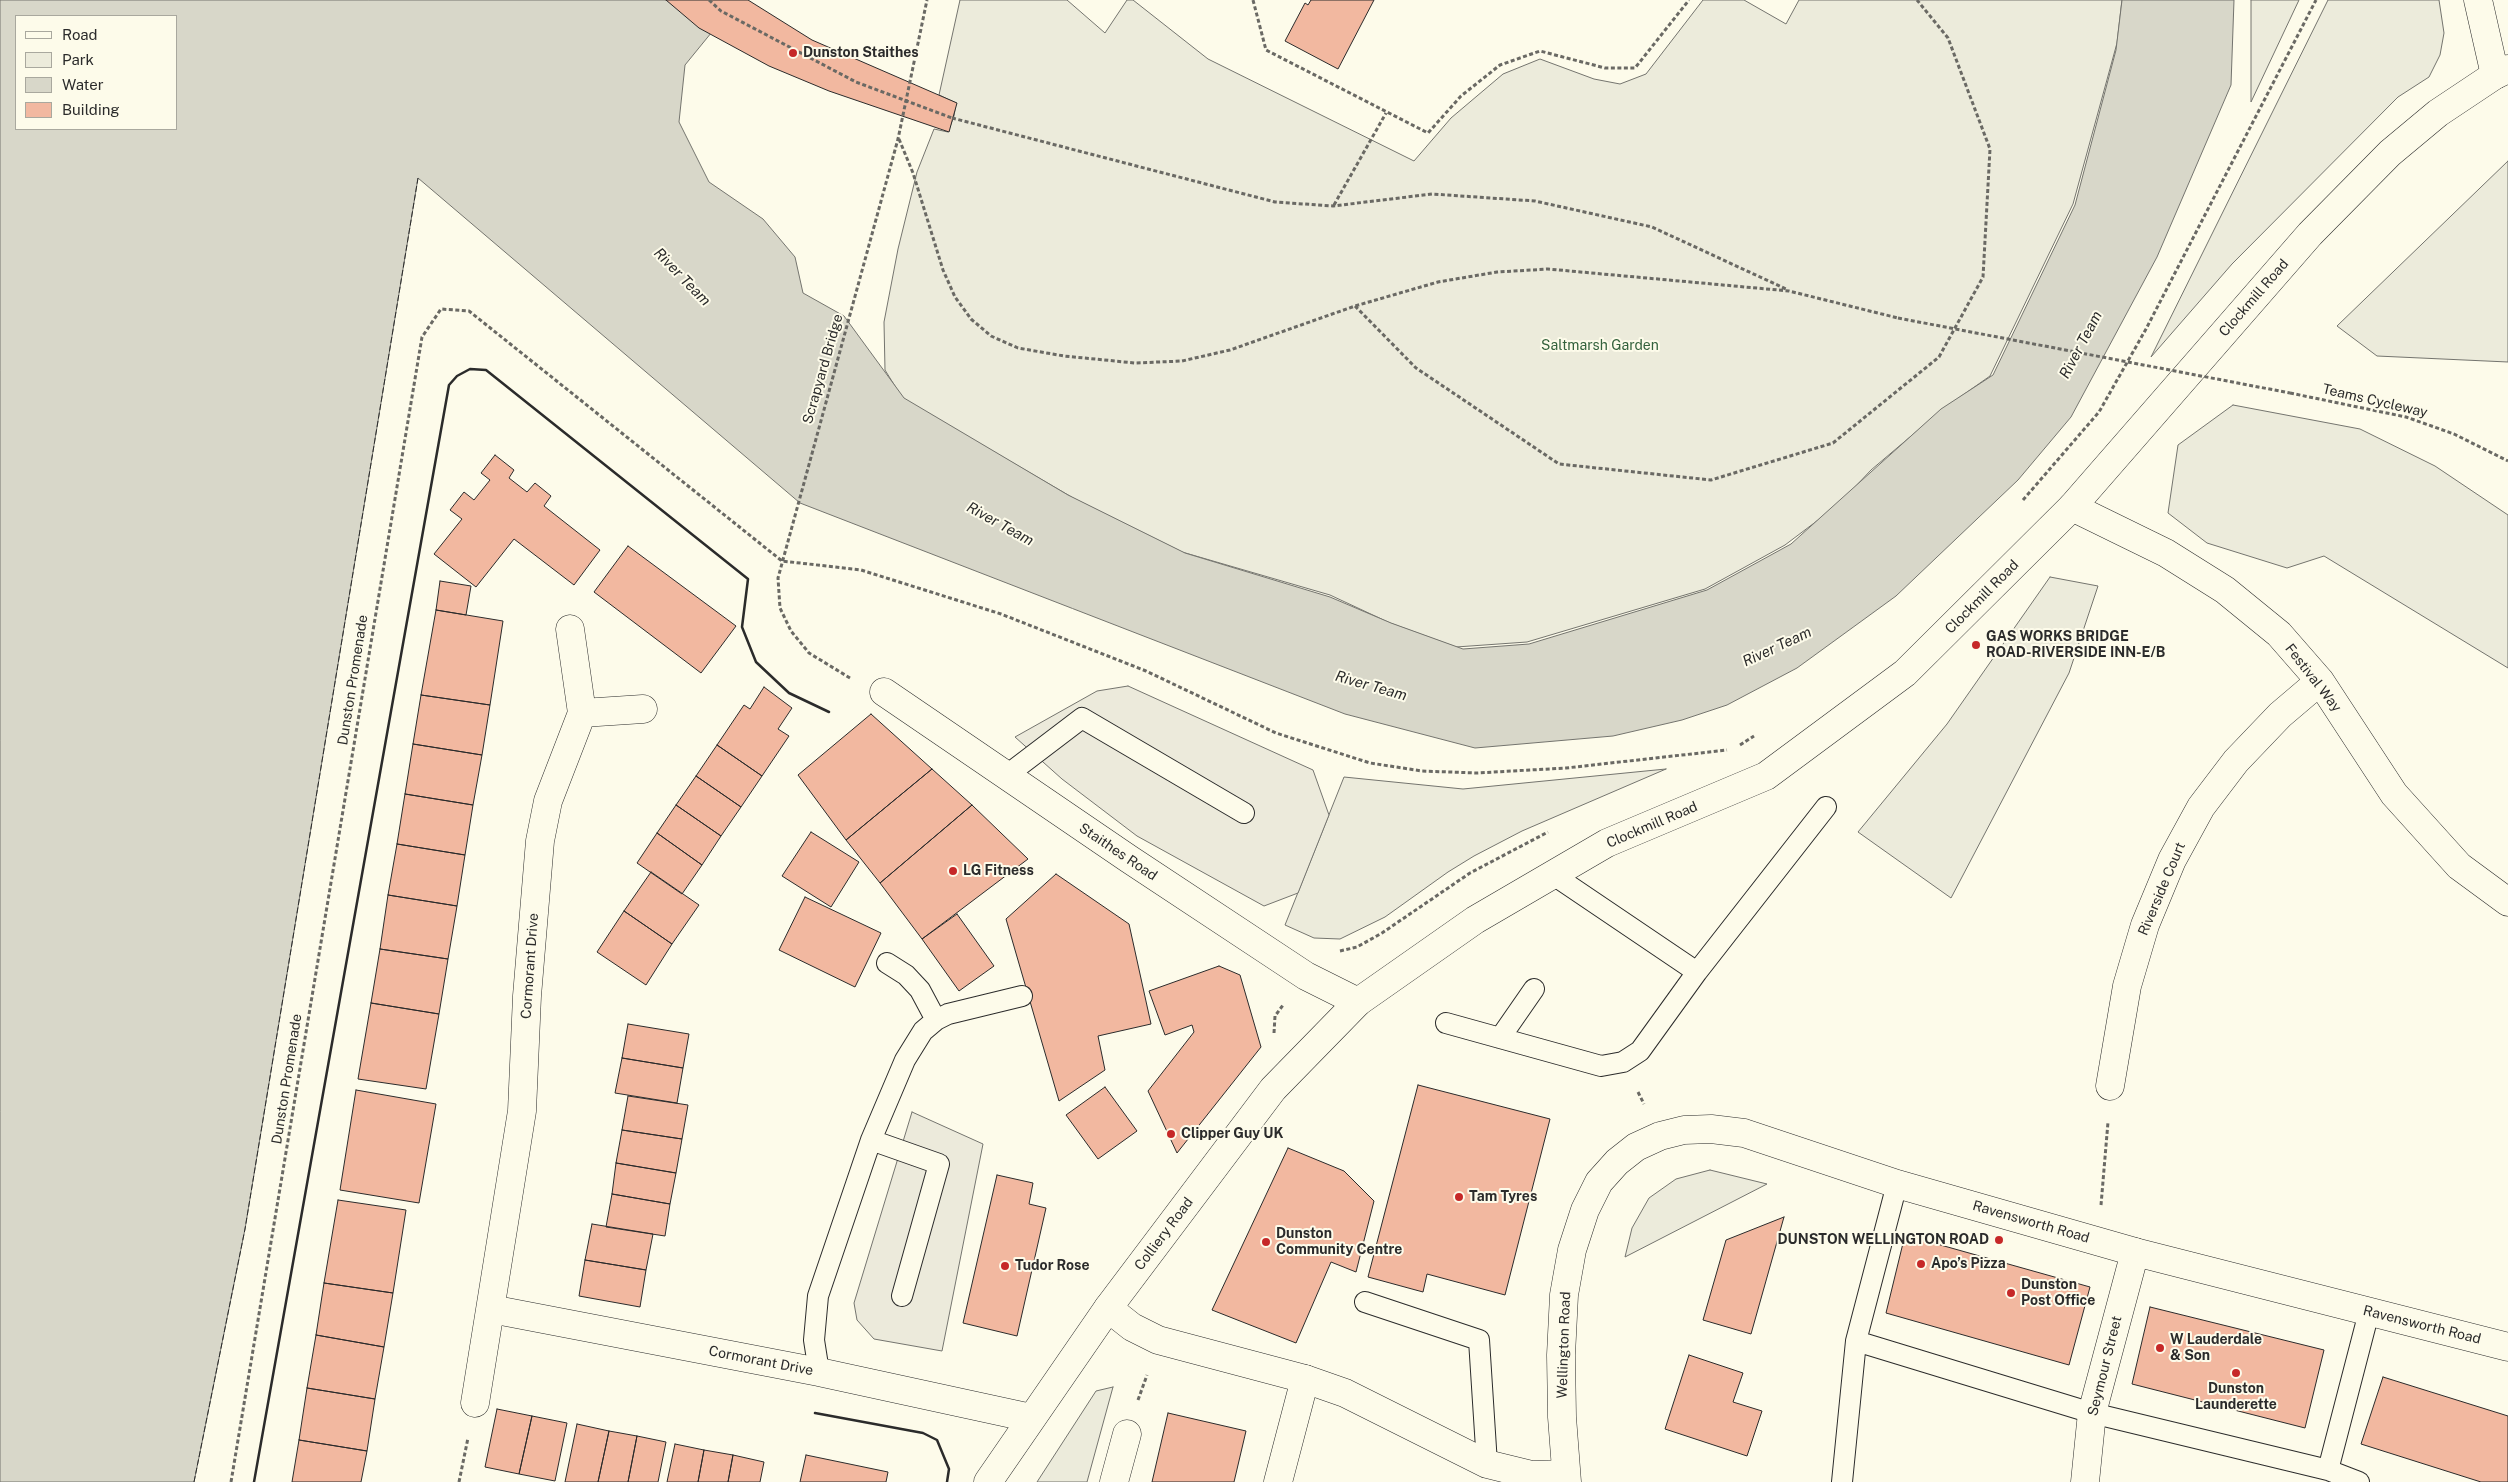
<!DOCTYPE html>
<html>
<head>
<meta charset="utf-8">
<style>
	body { margin:0 }
	#map { position:relative; width:2508px; height:1482px; overflow:hidden; background:#fdfbea; font-family:"Public Sans",sans-serif }
	canvas { display:block }
	.legend { position:absolute; left:15px; top:15px; width:162px; height:115px; box-sizing:border-box; background:#fdfbea; border:1px solid #a9a89e; margin:0; padding:6px 9px; list-style:none; font-size:15px; color:#2b2b2b }
	.legend li { display:flex; align-items:center; gap:10px; height:25px }
	.legend b { width:25px; border:1px solid #a9a89e }
</style>
</head>
<body>
<div id="map">
<canvas width="2508" height="1482"></canvas>
<ul class="legend">
<li><b style="height:6px;background:#fdfbea"></b>Road</li>
<li><b style="height:14px;background:#ecebdb"></b>Park</li>
<li><b style="height:14px;background:#d8d7c9"></b>Water</li>
<li><b style="height:14px;background:#f2b8a0"></b>Building</li>
</ul>
</div>
<script>
const g = document.querySelector('canvas').getContext('2d');
g.lineJoin = 'round';
function paint(path, color) { g.fillStyle = color; g.fill(path, 'evenodd'); }
const poly = rows => new Path2D(rows.map(r => 'M' + r).join(''));
function strokePath(path, color, width, dash) { g.strokeStyle = color; g.lineWidth = width; g.lineCap = dash ? 'butt' : 'round'; g.setLineDash(dash || []); g.stroke(path); }
function drawText(font, color, halo, rows, align = 'center') {
  g.font = font + ' "Public Sans",sans-serif'; g.lineWidth = 4; g.setLineDash([]); g.textBaseline = 'middle'; g.strokeStyle = halo; g.fillStyle = color; for (const [text, x, y, turn = 0] of rows) {
    g.save(); g.translate(x, y); g.rotate((+turn || 0) * Math.PI / 180); g.textAlign = isNaN(turn) ? turn : align; if (halo) g.strokeText(text, 0, 0); g.fillText(text, 0, 0); g.restore();
  }
}
const green = poly([
	[960,0,1067,0,1105,33,1127,0,1133,0,1208,59,1414,161,1451,118,1503,74,1540,59,1594,79,1620,84,1646,74,1703,0,1744,0,1786,24,1799,0,2122,0,2117,43,2073,204,1990,376,1943,409,1871,470,1838,505,1785,545,1705,589,1527,642,1456,647,1390,623,1330,595,1182,552,1075,499,903,399,885,370,884,322,898,249,917,172,934,129,948,132,954,116,956,103,939,95,960,0],
	[2251,0,2299,0,2251,102,2251,0],
	[2328,0,2439,0,2444,33,2440,55,2429,77,2398,97,2232,264,2151,357,2328,0],
	[2508,161,2508,362,2377,356,2337,326,2508,161],
	[2233,405,2360,429,2435,466,2508,515,2508,668,2324,556,2287,568,2207,543,2168,513,2178,445,2233,405],
	[2050,577,2098,586,2069,673,1951,898,1858,832,1947,724,2050,577],
	[1666,769,1522,831,1474,856,1448,872,1385,917,1340,939,1314,938,1285,925,1344,777,1463,789,1666,769],
	[1710,1170,1767,1184,1625,1257,1632,1228,1649,1198,1676,1179,1710,1170],
	[1113,1387,1087,1482,1037,1482,1096,1391,1113,1387]
]);
paint(green, '#ecebdb');
strokePath(green, '#74746e', 1);
const parking = poly([
	[1128,686,1313,770,1329,815,1298,893,1264,906,1137,836,1062,779,1015,737,1097,691,1128,686],
	[912,1112,983,1144,942,1351,874,1339,857,1320,854,1303,912,1112]
]);
paint(parking, '#eceadb');
strokePath(parking, '#74746e', 1);
const water = poly([
	[0,0,738,0,685,65,679,122,709,182,763,219,795,257,803,293,844,316,904,398,1068,495,1185,553,1330,597,1391,623,1463,649,1529,644,1707,590,1791,544,1941,409,1993,375,2075,205,2116,50,2122,0,2234,0,2231,85,2157,257,2071,417,2018,480,1896,596,1797,668,1727,705,1682,720,1613,736,1475,748,1345,714,800,503,418,178,245,1229,194,1482,0,1482,0,0],
	[16,16,176,16,176,129,16,129,16,16]
]);
paint(water, '#d8d7c9');
strokePath(water, '#74746e', 1);
const building = poly([
	[666,0,748,0,812,40,957,103,949,132,829,91,769,66,699,28,666,0],
	[1311,0,1374,0,1338,69,1285,41,1305,3,1308,5,1311,0],
	[495,455,514,470,509,478,527,492,535,483,551,496,544,506,600,550,574,585,514,539,476,587,434,554,462,519,450,510,464,492,474,500,490,480,481,473,495,455],
	[628,546,736,626,701,673,594,592,628,546],
	[440,581,471,586,466,615,436,610,440,581],
	[436,610,503,621,490,705,421,695,436,610],
	[764,687,792,708,778,729,789,736,762,776,717,745,744,705,750,709,764,687],
	[421,695,490,705,482,755,413,744,421,695],
	[871,714,932,769,846,840,798,775,871,714],
	[413,744,482,755,473,805,405,794,413,744],
	[717,745,762,776,741,807,696,776,717,745],
	[932,769,972,805,880,883,846,840,932,769],
	[696,776,741,807,721,836,676,805,696,776],
	[405,794,473,805,465,855,397,844,405,794],
	[676,805,721,836,702,865,657,833,676,805],
	[972,805,1028,859,922,939,880,883,972,805],
	[811,832,859,862,831,907,782,876,811,832],
	[657,833,702,865,682,894,637,863,657,833],
	[397,844,465,855,457,906,388,895,397,844],
	[651,872,699,905,672,944,624,911,651,872],
	[1056,874,1129,924,1151,1024,1098,1036,1105,1070,1059,1101,1006,919,1056,874],
	[388,895,457,906,448,959,380,949,388,895],
	[805,897,881,933,855,987,779,950,805,897],
	[624,911,672,944,646,985,597,952,624,911],
	[957,914,994,966,959,991,922,939,957,914],
	[380,949,448,959,439,1014,371,1003,380,949],
	[1219,966,1240,975,1261,1047,1177,1153,1148,1091,1194,1032,1192,1025,1165,1035,1149,991,1219,966],
	[371,1003,439,1014,426,1089,358,1079,371,1003],
	[628,1024,689,1034,683,1068,622,1058,628,1024],
	[622,1058,683,1068,677,1103,615,1093,622,1058],
	[1418,1085,1550,1119,1505,1295,1427,1274,1423,1292,1368,1277,1418,1085],
	[1105,1087,1137,1131,1098,1159,1066,1115,1105,1087],
	[356,1090,436,1104,419,1203,340,1190,356,1090],
	[628,1096,688,1105,682,1139,622,1130,628,1096],
	[622,1130,682,1139,676,1173,616,1163,622,1130],
	[1288,1148,1344,1171,1374,1201,1356,1272,1331,1262,1296,1343,1212,1310,1288,1148],
	[616,1163,676,1173,670,1204,612,1194,616,1163],
	[997,1175,1033,1183,1029,1204,1046,1208,1017,1336,963,1323,997,1175],
	[612,1194,670,1204,665,1236,606,1227,612,1194],
	[338,1200,406,1210,393,1293,324,1283,338,1200],
	[1784,1217,1751,1334,1703,1320,1726,1240,1784,1217],
	[592,1224,653,1234,646,1270,585,1260,592,1224],
	[1905,1235,2090,1287,2069,1365,1886,1313,1905,1235],
	[585,1260,646,1270,640,1307,579,1296,585,1260],
	[324,1283,393,1293,384,1347,316,1335,324,1283],
	[2150,1307,2324,1350,2305,1428,2132,1384,2150,1307],
	[316,1335,384,1347,375,1399,307,1388,316,1335],
	[1689,1355,1743,1373,1733,1402,1762,1411,1747,1456,1665,1429,1689,1355],
	[2383,1377,2508,1416,2508,1482,2481,1482,2361,1444,2383,1377],
	[307,1388,375,1399,367,1451,299,1440,307,1388],
	[497,1409,532,1416,519,1474,485,1467,497,1409],
	[1168,1413,1246,1431,1234,1482,1152,1482,1168,1413],
	[532,1416,567,1423,555,1481,519,1474,532,1416],
	[577,1424,609,1431,598,1482,565,1482,577,1424],
	[609,1431,637,1436,628,1482,598,1482,609,1431],
	[637,1436,666,1442,658,1482,628,1482,637,1436],
	[299,1440,367,1451,361,1482,292,1482,299,1440],
	[675,1444,704,1450,698,1482,667,1482,675,1444],
	[704,1450,733,1455,728,1482,698,1482,704,1450],
	[733,1455,764,1462,760,1482,728,1482,733,1455],
	[806,1455,888,1472,886,1482,800,1482,806,1455]
]);
paint(building, '#f2b8a0');
strokePath(building, '#2b2b2b', 1);
const service = poly([
	[1007,775,1082,718,1244,813],
	[887,963,906,975,920,990,936,1020],
	[1697,972,1826,807],
	[1446,1023,1601,1066,1623,1062,1640,1051,1697,972,1552,874],
	[1500,1038,1534,989],
	[871,1140,939,1164,902,1296],
	[1365,1302,1479,1340,1487,1464],
	[1856,1341,2092,1413,2328,1470,2359,1482],
	[819,1372,814,1340,818,1296,871,1140,905,1060,923,1031,936,1020,948,1014,1022,996],
	[2328,1470,2369,1312],
	[1842,1482,1856,1341,1897,1184]
]);
const minor = poly([
	[2072,507,2166,553,2225,590,2279,634,2320,681,2394,794,2459,866,2508,902],
	[884,692,1129,859,1306,976,1358,1002],
	[582,713,643,709],
	[2110,1086,2127,986,2145,925,2172,860,2201,807,2236,761,2280,715,2320,681],
	[491,1309,819,1372,1031,1418],
	[475,1403,522,1111,527,996,540,841,548,801,582,713,570,629],
	[1114,1482,1127,1434],
	[1278,1482,1305,1379],
	[2085,1482,2092,1413,2135,1252]
]);
const tertiary = poly([
	[2478,0,2495,75],
	[1108,1308,1132,1327,1158,1340,1305,1379,1345,1393,1487,1464,1532,1475,1566,1474],
	[1567,1482,1562,1417,1561,1355,1564,1295,1572,1250,1585,1210,1599,1182,1617,1162,1636,1147,1660,1136,1684,1130,1711,1129,1744,1133,1897,1184,2135,1252,2508,1347]
]);
const primary = poly([
	[988,1482,1108,1308,1273,1089,1358,1002,1475,920,1607,843,1766,776,1905,673,2072,507,2310,234,2390,153,2438,113,2495,75,2508,69]
]);
strokePath(service, '#2b2b2b', 22);
strokePath(minor, '#2b2b2b', 29);
strokePath(tertiary, '#2b2b2b', 29);
strokePath(primary, '#2b2b2b', 29);
strokePath(poly([
	[1253,0,1266,50,1428,133,1461,96,1500,65,1540,51,1605,68,1635,68,1689,0],
	[952,118,1275,202,1333,206,1432,194,1535,201,1652,227,1786,289],
	[899,139,913,173,943,270,955,297,971,319,991,336,1018,348,1064,356,1135,363,1182,361,1230,350,1355,306,1438,282,1497,272,1548,269,1789,291,1898,318],
	[1334,205,1386,113],
	[1355,306,1416,368,1559,464,1711,480,1833,443,1939,357,1983,277,1990,149,1948,38,1917,0],
	[2290,393,2406,417,2454,434,2508,461],
	[2023,500,2099,412,2146,329,2316,0],
	[850,678,809,653,791,631,780,608,778,578,898,139,927,0],
	[1740,745,1754,736],
	[1340,951,1357,947,1382,933,1470,873,1548,832],
	[1274,1033,1275,1016,1283,1005],
	[1638,1092,1644,1104],
	[2101,1205,2108,1122],
	[1138,1400,1147,1375],
	[231,1482,422,337,441,309,469,311,782,561,861,570,1001,614,1146,671,1276,733,1370,763,1422,771,1477,773,1566,768,1727,750],
	[459,1482,468,1438]
]), '#6a6964', 3, [4, 2.5]);
strokePath(service, '#fdfbea', 20);
strokePath(minor, '#fdfbea', 28);
strokePath(tertiary, '#fdfbea', 28);
strokePath(primary, '#fdfbea', 28);
strokePath(poly([
	[709,0,721,11,856,82,952,118],
	[1898,318,2290,393]
]), '#6a6964', 3, [4, 2.5]);
strokePath(poly([
	[194,1482,245,1229,418,178]
]), '#2b2b2b', 1, [6, 2.5]);
strokePath(poly([
	[815,1413,923,1433,937,1440,949,1469,947,1482],
	[254,1482,449,385,457,376,470,369,486,370,748,579,742,627,756,662,789,693,829,712]
]), '#2b2b2b', 2.5);
for (const [x, y, r, color] of [
	[793,53,5,"#c62828"],
	[1976,645,5,"#c62828"],
	[953,871,5,"#c62828"],
	[1171,1134,5,"#c62828"],
	[1459,1197,5,"#c62828"],
	[1999,1240,5,"#c62828"],
	[1266,1242,5,"#c62828"],
	[1921,1264,5,"#c62828"],
	[1005,1266,5,"#c62828"],
	[2011,1293,5,"#c62828"],
	[2160,1348,5,"#c62828"],
	[2236,1373,5,"#c62828"]
]) { const dot = new Path2D(); dot.arc(x, y, r, 0, 2 * Math.PI); g.fillStyle = color; g.fill(dot); strokePath(dot, '#fdfbea', 2); }
drawText('bold 14px', '#2b2b2b', '#fdfbea', [
	["Dunston Staithes",803,53],
	["GAS WORKS BRIDGE",1986,637],
	["ROAD-RIVERSIDE INN-E/B",1986,653],
	["LG Fitness",963,871],
	["Clipper Guy UK",1181,1134],
	["Tam Tyres",1469,1197],
	["Dunston",1276,1234],
	["Community Centre",1276,1250],
	["DUNSTON WELLINGTON ROAD",1989,1240,"right"],
	["Apo’s Pizza",1931,1264],
	["Tudor Rose",1015,1266],
	["Dunston",2021,1285],
	["Post Office",2021,1301],
	["W Lauderdale",2170,1340],
	["& Son",2170,1356],
	["Dunston",2236,1389,"center"],
	["Launderette",2236,1405,"center"]
], 'left');
drawText('14px', '#2b2b2b', '#fdfbea', [
	["Clockmill Road",2254,298,-49],
	["Scrapyard Bridge",823,369,-74],
	["Teams Cycleway",2375,401,13],
	["Clockmill Road",1982,597,-45],
	["Festival Way",2313,678,52],
	["Dunston Promenade",353,680,-81],
	["Clockmill Road",1652,825,-23],
	["Staithes Road",1118,852,34],
	["Riverside Court",2162,889,-67],
	["Cormorant Drive",530,966,-86],
	["Dunston Promenade",287,1079,-81],
	["Ravensworth Road",2031,1222,16],
	["Colliery Road",1164,1234,-53],
	["Ravensworth Road",2422,1325,14],
	["Wellington Road",1564,1345,-88],
	["Cormorant Drive",761,1361,11],
	["Seymour Street",2105,1366,-76]
]);
drawText('14px', '#34623c', '#fdfbea', [
	["Saltmarsh Garden",1600,346]
]);
drawText('italic 15px', '#2b2b2b', '#fdfbea', [
	["River Team",682,277,46],
	["River Team",2081,345,-62],
	["River Team",1000,524,29],
	["River Team",1777,647,-25],
	["River Team",1371,686,16]
]);
</script>
</body>
</html>
